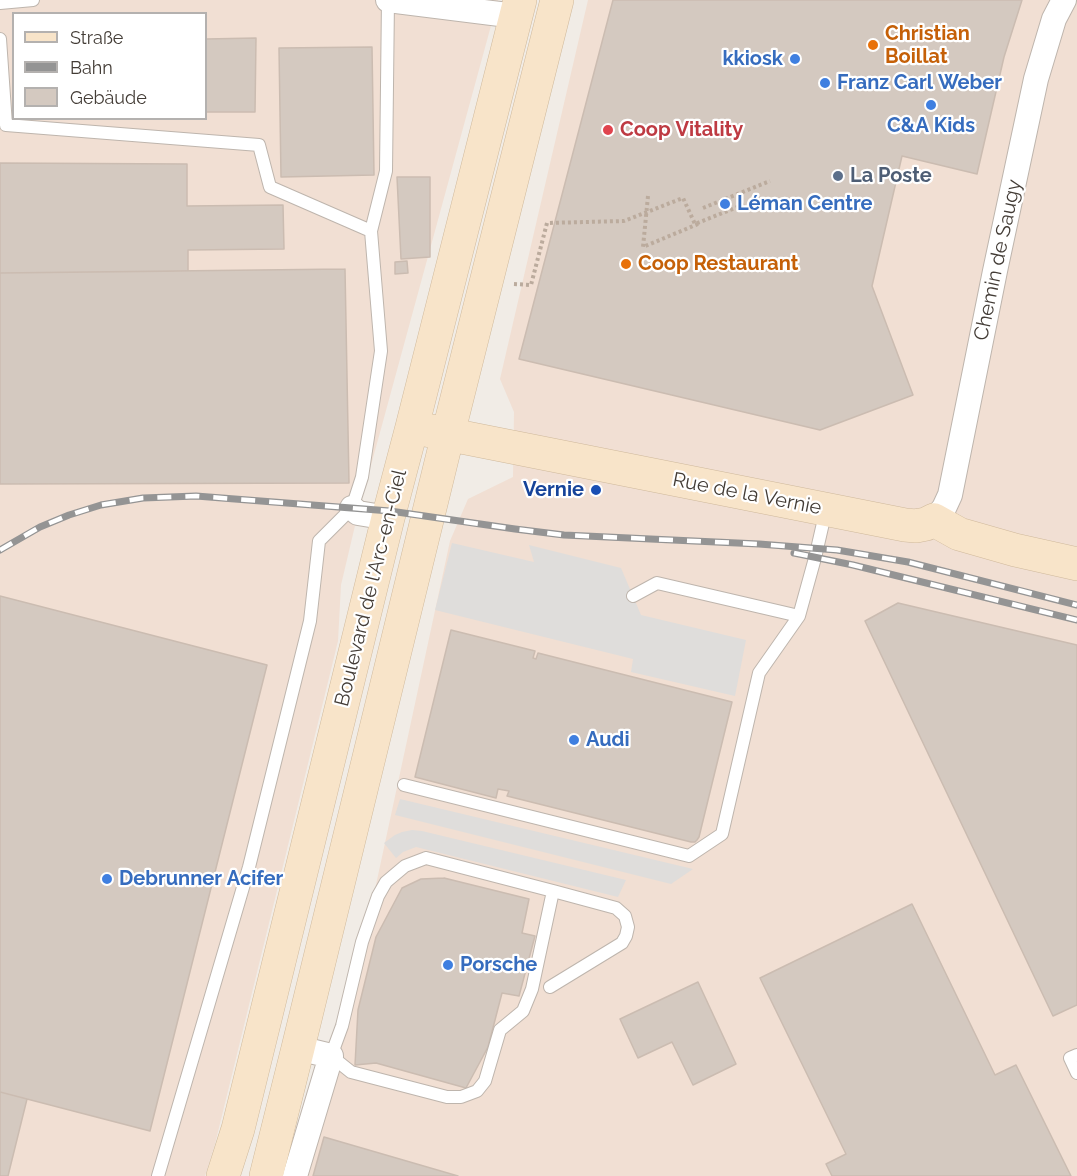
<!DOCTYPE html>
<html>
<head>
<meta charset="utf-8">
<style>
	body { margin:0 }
	#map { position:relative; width:1077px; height:1176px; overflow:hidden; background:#f1ece6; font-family:Raleway,sans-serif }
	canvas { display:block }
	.legend { position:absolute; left:12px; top:12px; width:195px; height:108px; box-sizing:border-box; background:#fff; border:2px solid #b4b1af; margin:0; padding:8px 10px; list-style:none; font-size:18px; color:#433c36 }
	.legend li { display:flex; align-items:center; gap:12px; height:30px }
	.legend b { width:30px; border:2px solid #b4b1af }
</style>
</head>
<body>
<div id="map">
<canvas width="1077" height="1176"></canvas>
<ul class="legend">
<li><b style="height:8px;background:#f8e4c9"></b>Straße</li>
<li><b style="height:8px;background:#949494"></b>Bahn</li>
<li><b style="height:16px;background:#d4c9c0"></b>Gebäude</li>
</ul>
</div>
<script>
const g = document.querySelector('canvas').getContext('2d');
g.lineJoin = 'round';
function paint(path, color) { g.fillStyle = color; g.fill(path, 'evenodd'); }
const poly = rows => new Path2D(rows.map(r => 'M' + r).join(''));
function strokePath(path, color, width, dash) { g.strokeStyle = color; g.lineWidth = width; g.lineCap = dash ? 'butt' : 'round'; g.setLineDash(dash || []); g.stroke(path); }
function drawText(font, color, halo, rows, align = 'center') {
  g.font = font + ' Raleway,sans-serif'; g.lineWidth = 4.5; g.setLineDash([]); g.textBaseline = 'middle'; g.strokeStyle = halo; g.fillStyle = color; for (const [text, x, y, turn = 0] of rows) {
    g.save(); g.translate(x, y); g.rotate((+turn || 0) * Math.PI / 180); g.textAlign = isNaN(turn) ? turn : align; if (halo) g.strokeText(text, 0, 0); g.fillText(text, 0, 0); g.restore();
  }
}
paint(poly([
	[0,0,498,0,358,513,341,585,338,641,215,1144,205,1176,0,1176],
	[14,14,206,14,206,118,14,118],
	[588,0,1077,0,1077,1176,306,1176,332,1089,450,541,468,499,513,477,514,412,500,379]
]), '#f1dfd3');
paint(poly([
	[452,543,534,562,529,545,621,568,641,615,746,640,735,696,631,672,633,659,435,610],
	[400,799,693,869,671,884,395,815],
	[412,830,422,831,626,880,618,897,416,847,403,852,396,858,384,843,395,835,402,832]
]), '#dfdddb');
const building = poly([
	[613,0,1022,0,1004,57,977,174,902,156,872,286,913,395,820,430,519,359,613,0],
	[256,38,255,112,206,112,206,39,256,38],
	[372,47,374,175,281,177,279,48,372,47],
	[0,163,187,164,187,206,283,205,284,249,188,250,188,271,0,273,0,163],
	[397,177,430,177,430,257,401,259,397,177],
	[407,261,408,273,395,274,395,262,407,261],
	[345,269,349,483,0,484,0,273,345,269],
	[0,596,267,665,150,1131,0,1092,0,596],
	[898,603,1077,645,1077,1005,1053,1016,865,621,898,603],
	[451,630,535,651,533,658,536,659,538,653,732,702,699,837,697,840,695,842,691,842,507,796,509,791,498,789,496,798,415,777,451,630],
	[444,878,529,899,522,933,535,936,519,996,502,993,488,1047,466,1088,376,1063,355,1065,358,1010,376,937,402,888,421,879,444,878],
	[912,904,995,1075,1016,1065,1071,1176,832,1176,826,1164,846,1154,760,978,912,904],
	[698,982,736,1064,693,1085,672,1042,638,1058,620,1019,698,982],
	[0,1092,27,1099,8,1176,0,1176,0,1092],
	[324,1137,458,1176,313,1176,324,1137]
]);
paint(building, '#d4c9c0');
strokePath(building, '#cbbcb1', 1.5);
const lane = poly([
	[0,3,33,0],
	[0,39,6,125,259,145,270,187,371,231],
	[633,596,657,583,799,616],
	[404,785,689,856,722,834,759,673,799,616,815,558,826,510],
	[426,858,553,891,532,989,523,1011,500,1030,485,1081,477,1091,461,1097,447,1097,351,1072,331,1056,342,1026,362,942,378,896,386,882,405,866,426,858],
	[550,987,622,943,626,936,628,927,625,916,616,908,553,891],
	[1077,1055,1070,1058,1077,1073],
	[158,1176,249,867,310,621,319,541,352,508,362,477,381,351,371,231,386,171,388,0]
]);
const street = poly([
	[388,0,516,16],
	[352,508,358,513,388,518],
	[934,520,944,508,950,495,995,271,1036,79,1054,19,1064,0],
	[295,1176,331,1056,298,1048]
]);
const secondary = poly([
	[426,430,905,525,916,526,926,524,934,520,959,534,1015,550,1077,564],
	[223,1176,238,1129,388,518,412,427,520,0],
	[266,1176,298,1048,448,434,557,0]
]);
strokePath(lane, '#beb5ad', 14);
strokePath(street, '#beb5ad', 26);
strokePath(secondary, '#cfb99c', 34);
strokePath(poly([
	[648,196,643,247,698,224],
	[703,208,770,181],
	[514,284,531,285,547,223,624,221,683,198,695,224,745,204]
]), '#bbab9d', 4, [3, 3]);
strokePath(lane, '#fff', 12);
strokePath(street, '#fff', 24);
strokePath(secondary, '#f8e4c9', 33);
const rail = poly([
	[0,550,40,527,69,515,101,505,143,498,196,496,390,511,515,529,564,535,759,544,837,550,908,562,1077,605],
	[794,553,853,565,1077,620]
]);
strokePath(rail, '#949494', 7);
strokePath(rail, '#fff', 4.5, [14]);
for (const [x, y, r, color] of [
	[873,45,6,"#e8710a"],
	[795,59,6,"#3f7fe0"],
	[825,83,6,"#3f7fe0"],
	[931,105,6,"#3f7fe0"],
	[608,130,6,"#e0444e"],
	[838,176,6,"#5c6f8a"],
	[725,204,6,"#3f7fe0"],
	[626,264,6,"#e8710a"],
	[596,490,6,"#1a4fb4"],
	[574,740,6,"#3f7fe0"],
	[107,879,6,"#3f7fe0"],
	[448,965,6,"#3f7fe0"]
]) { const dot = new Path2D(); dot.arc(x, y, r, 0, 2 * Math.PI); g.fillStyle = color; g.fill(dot); strokePath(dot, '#fff', 2); }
drawText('bold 20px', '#c56008', '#fff', [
	["Christian",885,34],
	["Boillat",885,57],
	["Coop Restaurant",638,264]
], 'left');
drawText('bold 20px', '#366cbe', '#fff', [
	["kkiosk",783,59,"right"],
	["Franz Carl Weber",837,83],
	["C&A Kids",931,126,"center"],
	["Léman Centre",737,204],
	["Audi",586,740],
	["Debrunner Acifer",119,879],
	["Porsche",460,965]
], 'left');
drawText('bold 20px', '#be3a42', '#fff', [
	["Coop Vitality",620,130]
], 'left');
drawText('bold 20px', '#4e5e75', '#fff', [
	["La Poste",850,176]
], 'left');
drawText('20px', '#433c36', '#fff', [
	["Chemin de Saugy",998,260,-78],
	["Rue de la Vernie",747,494,11],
	["Boulevard de l'Arc-en-Ciel",371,588,-76]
]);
drawText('bold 20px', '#164399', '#fff', [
	["Vernie",584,490]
], 'right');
</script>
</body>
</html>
